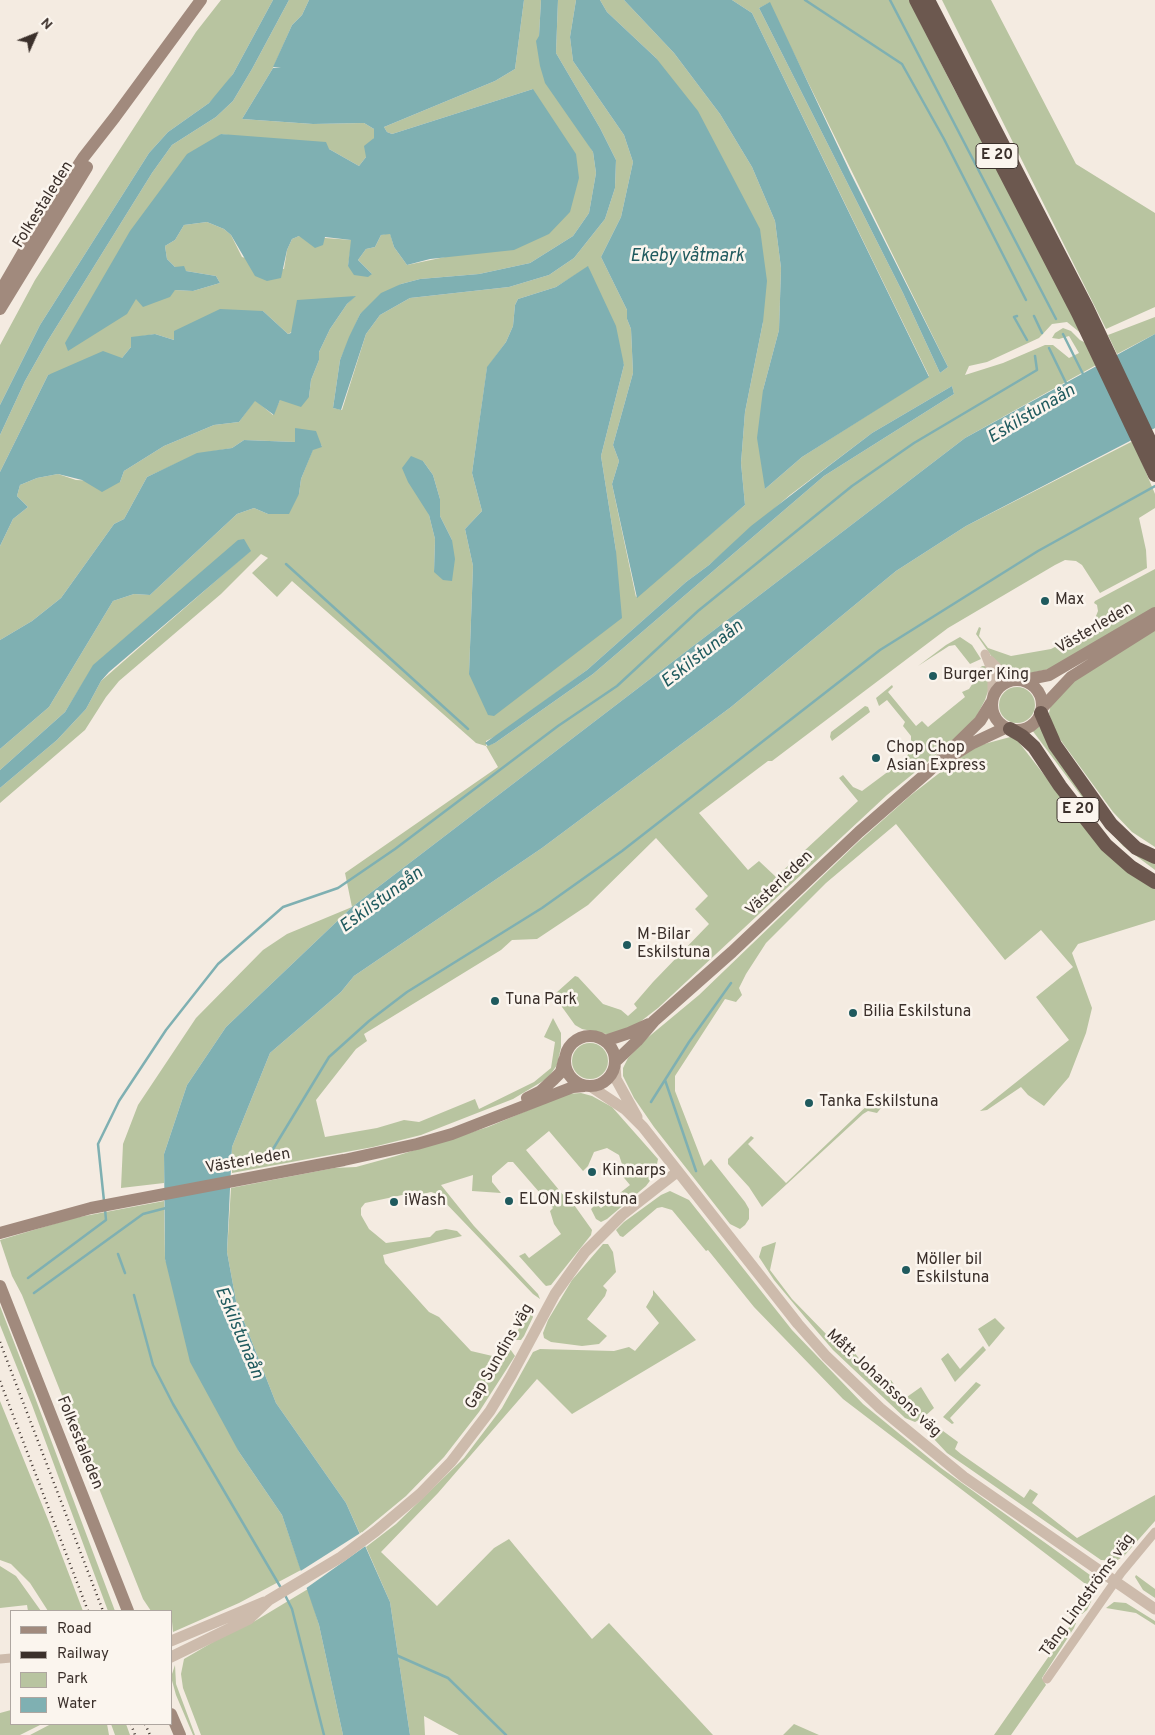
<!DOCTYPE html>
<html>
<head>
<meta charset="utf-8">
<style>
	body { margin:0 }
	#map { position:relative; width:1155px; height:1735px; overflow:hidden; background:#f4ebe1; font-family:Overpass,sans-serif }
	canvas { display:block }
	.legend { position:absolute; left:10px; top:1610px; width:162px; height:115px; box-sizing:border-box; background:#fbf5ee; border:1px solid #aea6a0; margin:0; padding:6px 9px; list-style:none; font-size:15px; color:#3b302b }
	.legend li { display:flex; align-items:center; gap:10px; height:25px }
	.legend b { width:25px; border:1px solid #aea6a0 }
	.north { position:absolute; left:10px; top:10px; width:50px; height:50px; -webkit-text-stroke:4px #fbf5ee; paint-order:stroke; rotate:46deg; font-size:14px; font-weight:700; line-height:20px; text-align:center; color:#3b302b }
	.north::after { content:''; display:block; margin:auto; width:18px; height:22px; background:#3b302b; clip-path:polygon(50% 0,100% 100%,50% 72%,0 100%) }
</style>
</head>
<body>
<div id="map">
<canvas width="1155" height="1735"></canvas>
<ul class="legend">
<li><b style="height:6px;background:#a18a7d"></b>Road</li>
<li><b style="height:6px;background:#3b302b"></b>Railway</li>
<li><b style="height:14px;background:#b8c4a0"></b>Park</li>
<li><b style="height:14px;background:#7fb0b2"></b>Water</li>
</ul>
<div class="north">N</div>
</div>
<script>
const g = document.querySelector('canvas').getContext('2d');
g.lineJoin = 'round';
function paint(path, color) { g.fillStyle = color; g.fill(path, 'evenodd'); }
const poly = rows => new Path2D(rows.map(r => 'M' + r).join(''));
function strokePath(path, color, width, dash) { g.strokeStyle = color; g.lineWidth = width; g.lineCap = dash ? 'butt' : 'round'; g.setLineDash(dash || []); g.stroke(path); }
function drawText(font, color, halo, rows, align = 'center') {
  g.font = font + ' Overpass,sans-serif'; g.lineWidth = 5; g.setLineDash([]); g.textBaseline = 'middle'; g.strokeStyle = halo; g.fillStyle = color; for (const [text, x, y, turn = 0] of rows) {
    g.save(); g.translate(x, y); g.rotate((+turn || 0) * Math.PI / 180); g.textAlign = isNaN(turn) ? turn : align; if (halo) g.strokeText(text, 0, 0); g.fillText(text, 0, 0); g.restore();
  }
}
paint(poly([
	[221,0,273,0,233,74,221,91,209,103,168,132,149,153,40,325,0,405,0,345,35,280,196,32],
	[289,0,309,0,302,15,292,25,273,68,242,119,313,124,364,123,374,129,374,138,366,157,359,166,329,149,221,134,136,298,175,290,193,291,220,283,216,276,186,271,175,267,167,259,165,246,175,240,184,225,207,222,224,229,231,235,242,257,284,269,287,250,292,239,299,236,352,240,348,266,372,274,358,260,366,249,375,247,381,235,390,233,394,247,407,265,445,257,533,89,392,134,387,132,384,127,495,81,515,69,524,0,541,0,539,36,586,140,593,152,596,173,589,213,573,236,530,263,479,274,420,279,401,284,360,314,340,360,333,408,342,410,366,334,380,315,410,298,509,287,549,275,574,258,605,219,615,188,616,160,600,128,556,53,558,0,576,0,570,37,573,61,624,135,633,162,621,217,601,257,627,310,627,319,631,329,633,373,613,445,619,461,612,484,636,597,745,505,741,463,745,412,763,322,656,58,607,12,600,0,624,0,674,53,720,114,752,167,775,221,781,268,779,330,763,390,765,489,802,457,929,376,752,13,732,0,909,0,954,89,1026,220,1083,335,1067,322,1052,324,1039,338,987,362,969,366,965,375,1003,363,1045,345,1053,345,1069,358,1079,353,1069,336,1059,339,1052,338,1055,333,1063,328,1071,331,1080,340,1088,344,1098,364,965,438,352,907,226,1027,187,1085,164,1154,164,1183,121,1188,123,1144,138,1105,196,1018,263,950,287,934,352,907,345,873,498,767,486,746,476,743,292,581,277,597,252,573,268,558,261,554,221,594,119,681,106,697,85,730,0,803,0,788,57,740,86,709,101,681,250,551,132,633,94,665,65,712,0,770,0,749,49,707,113,601,134,594,150,595,237,514,254,508,268,514,299,494,301,479,313,449,322,446,295,428,295,442,244,440,232,448,197,454,147,477,124,519,114,524,61,598,32,621,0,640,0,546,13,519,28,507,17,496,20,485,37,478,58,474,76,480,120,482,124,471,164,446,214,425,239,422,255,400,273,415,280,400,309,397,311,380,319,360,319,352,330,329,347,304,355,296,288,334,263,311,174,340,155,334,131,338,131,347,122,358,48,375,0,472,0,435,25,381,47,342,152,173,172,145,216,117,233,101,252,69],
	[769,3,948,367,940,373,903,293,759,8],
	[588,267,624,365,601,456,616,551,469,674,473,566,465,529,482,511,472,473,487,368,506,342,513,326,515,305,518,299,556,287],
	[952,386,954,394,824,476,593,674,495,743,486,746,486,741,500,734,587,670,686,582,709,565,790,495,872,433],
	[423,461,433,475,440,499,440,516,452,540,434,572,435,539,429,515],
	[942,0,991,0,1076,164,1155,213,1155,307,1106,329],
	[1155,317,1155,334,1117,354,1108,335],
	[1133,441,1155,494,1155,508,1139,518,1146,550,1147,568,1100,593,1082,565,1076,561,1065,560,1055,565,948,628,772,761,768,761,699,813,748,870,759,861,776,877,858,801,839,778,843,775,853,787,862,791,905,759,911,750,911,736,903,726,905,722,887,700,879,706,876,698,892,685,893,687,888,692,916,726,922,721,928,727,965,697,962,692,969,689,975,680,978,670,982,666,986,666,989,674,989,688,985,700,976,717,957,738,887,795,658,1008,636,1025,611,1035,582,1029,575,1025,557,1000,556,993,575,976,578,977,603,1004,621,1010,628,1016,637,1008,634,1004,653,982,709,924,695,909,708,896,656,838,588,905,537,939,512,940,501,950,364,1034,367,1041,356,1049,316,1100,325,1137,377,1128,404,1120,419,1122,475,1099,479,1109,534,1082,551,1068,555,1042,544,1037,553,1018,561,1033,561,1047,557,1065,548,1078,513,1099,421,1135,373,1147,232,1173,232,1147,270,1053,341,992,354,976,542,848,731,707,896,571,966,526],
	[1155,569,1155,608,1053,668,1026,674,1009,671,994,660,976,634,979,627,981,628,979,636,988,648,1011,656,1051,649,1086,631,1094,621,1098,611,1097,605,1094,603,1095,601],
	[1155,629,1155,847,1132,832,1113,812,1054,731,1049,713,1051,704,1069,683],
	[960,637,972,645,981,659,970,664,955,645,949,646,918,666,946,645],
	'999 705a18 18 0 1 1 36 0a18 18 0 1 1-36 0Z',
	[865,706,868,707,870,712,832,741,830,737,831,732],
	[1038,725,1100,814,1155,861,1155,870,1123,846,1097,817,1032,730],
	[1014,736,1086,829,1155,889,1155,920,1078,944,1072,953,1092,1008,1086,1033,1069,1077,1044,1106,1028,1095,1021,1087,987,1110,980,1111,1069,1040,1036,997,1073,967,1041,930,1005,960,896,824,826,883,766,943,746,974,739,988,742,995,736,1002,725,999,675,1076,675,1091,704,1166,711,1159,745,1202,749,1209,749,1219,745,1225,740,1229,730,1224,654,1127,634,1098,623,1076,623,1068,628,1058,646,1039,699,995,858,842,911,795,973,747],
	'572 1061a18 18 0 1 1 36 0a18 18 0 1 1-36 0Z',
	[581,1093,592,1096,612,1107,658,1159,655,1174,646,1186,607,1219,601,1222,596,1219,591,1209,596,1204,601,1208,630,1185,620,1173,623,1167,619,1155,607,1148,594,1152,588,1166,583,1171,549,1131,526,1150,564,1196,567,1195,592,1230,591,1235,551,1285,546,1286,543,1283,519,1256,525,1253,529,1258,561,1234,554,1224,550,1211,553,1208,513,1162,508,1162,492,1176,492,1182,501,1193,472,1191,473,1175,441,1185,474,1226,538,1294,540,1299,533,1294,437,1194,431,1192,423,1194,421,1191,365,1203,361,1208,361,1215,369,1229,386,1243,430,1237,436,1231,446,1229,457,1231,462,1236,383,1255,385,1263,429,1312,439,1317,471,1351,501,1358,508,1346,515,1356,479,1412,444,1457,406,1496,360,1534,346,1503,276,1403,236,1301,227,1252,231,1188,334,1168,356,1167,396,1156,488,1127,567,1094],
	[873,1100,881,1108,877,1113,868,1111,863,1114,762,1207,749,1187,728,1164,728,1159,751,1136,754,1138,748,1144,786,1183],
	[670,1191,689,1200,792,1330,863,1404,941,1468,1090,1575,1092,1589,1097,1589,1087,1610,1082,1614,1075,1612,1092,1589,843,1399,754,1307,708,1250,706,1251,672,1210,662,1207,657,1208,623,1237,620,1236,616,1230,624,1222,661,1195],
	[164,1201,165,1259,239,1452,282,1515,301,1570,239,1603,173,1632,171,1611,151,1611,143,1599,22,1295,12,1276,0,1240,74,1218],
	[776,1242,770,1270,792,1299,830,1338,838,1333,867,1368,873,1365,886,1383,891,1380,904,1399,921,1387,934,1408,924,1417,915,1422,905,1418,833,1350,804,1316,774,1280,759,1257,762,1247],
	[603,1244,608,1244,613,1252,616,1272,603,1286,607,1290,605,1296,587,1319,607,1336,599,1344,582,1346,551,1342,544,1338,543,1333,548,1320,572,1280],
	[653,1290,696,1340,572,1414,537,1379,438,1493,381,1552,437,1606,494,1548,509,1539,592,1639,609,1623,713,1735,459,1735,424,1716,425,1735,410,1735,390,1602,366,1547,396,1524,464,1458,502,1408,533,1352,540,1349,614,1351,629,1347,635,1351,659,1323,646,1307,653,1295],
	[0,1306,24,1368,115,1611,108,1611,95,1576,32,1405,0,1325],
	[530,1310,533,1317,524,1336,521,1340,512,1340],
	[995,1318,1005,1328,989,1347,978,1329],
	[983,1346,986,1350,955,1382,941,1359,948,1353,960,1369],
	[976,1382,981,1385,950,1418,954,1423,952,1424,943,1417],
	[0,1401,49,1522,83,1611,48,1611,30,1583,11,1564,0,1560],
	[939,1428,958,1442,955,1449,961,1454,1024,1498,1030,1489,1038,1494,1032,1503,1077,1538,1155,1495,1155,1521,1124,1556,1116,1561,1101,1560,947,1453,932,1437,935,1430],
	[0,1566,16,1576,41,1611,28,1611,27,1605,0,1608],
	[1136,1575,1155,1589,1155,1598,1143,1590,1135,1577],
	[308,1589,319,1625,343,1735,201,1735,183,1688,181,1674,184,1659,232,1631,255,1621],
	[1114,1602,1126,1603,1155,1621,1155,1625,1136,1613,1106,1608],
	[1072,1623,1076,1623,1074,1628,1042,1678,1046,1685,1011,1735,994,1735],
	[175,1665,176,1684,195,1735,193,1735,176,1695,171,1677],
	[11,1710,11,1724,42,1724,20,1735,0,1735,0,1713],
	[51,1724,107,1724,109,1735,30,1735],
	[111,1724,126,1724,130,1735,115,1735],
	[794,1724,819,1735,783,1735]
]), '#b8c4a0');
paint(poly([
	[273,0,289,0,252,69,233,101,216,117,172,145,152,173,47,342,25,381,0,435,0,405,40,325,149,153,168,132,209,103,233,74],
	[309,0,524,0,515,69,495,81,384,127,387,132,392,134,533,89,576,154,579,178,570,212,549,234,514,250,430,259,407,265,394,247,390,234,381,235,375,247,366,249,358,260,372,274,368,277,354,275,348,266,351,240,325,237,323,245,315,248,299,236,292,239,287,250,281,278,267,281,255,276,231,235,224,229,207,222,184,225,175,240,165,246,167,259,175,267,184,266,186,271,216,276,220,283,193,291,175,290,170,297,143,307,136,299,127,314,68,351,65,343,130,231,187,154,221,134,326,142,329,149,359,166,366,157,364,146,374,138,374,129,364,123,313,124,242,119,273,68,281,68,273,67,292,25,302,15],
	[541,0,558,0,556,53,600,128,616,160,615,188,605,219,574,258,549,275,509,287,410,298,380,315,366,334,341,410,333,408,340,360,349,337,360,314,381,293,401,284,420,279,479,274,530,263,573,236,589,213,596,173,593,152,545,83,540,66,536,41,539,36],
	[576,0,600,0,607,12,656,58,698,111,760,229,767,281,763,322,745,412,741,463,745,505,637,598,612,484,619,461,613,445,633,373,631,329,627,319,627,310,601,257,621,217,633,162,624,135,573,61,570,37],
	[624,0,732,0,752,13,929,377,802,457,765,489,757,438,763,390,779,330,781,268,775,221,752,167,720,114,674,53],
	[770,2,851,174,948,367,940,373,903,293,759,8],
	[588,266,616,326,624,365,601,456,616,551,622,618,494,716,488,715,469,674,473,566,465,529,482,511,472,473,487,367,506,342,513,326,515,305,518,299,556,287],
	[356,296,347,304,330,329,319,352,319,360,311,380,309,397,301,407,280,400,274,415,255,401,239,422,214,425,164,446,124,471,120,482,102,492,82,480,58,474,37,478,20,485,17,496,28,507,13,519,0,546,0,472,48,375,103,351,122,358,131,347,131,337,155,334,174,340,174,331,220,309,263,311,288,334,291,333,297,300],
	[1155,334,1155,428,966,526,896,571,731,707,542,848,354,976,341,992,270,1053,232,1147,227,1252,236,1301,276,1403,346,1503,390,1602,410,1735,343,1735,319,1625,282,1515,239,1452,190,1362,165,1259,164,1154,187,1085,226,1027,352,907,965,438],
	[952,386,954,394,824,476,593,674,495,743,488,746,485,743,587,670,686,582,709,565,751,526,830,465,872,433],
	[295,428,316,431,322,447,313,450,301,479,299,494,289,514,268,514,254,508,237,514,150,595,134,594,113,601,49,707,0,749,0,640,32,621,61,598,114,524,124,519,147,477,197,453,232,448,244,440,295,442],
	[411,456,423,461,433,475,440,499,440,516,452,540,455,559,452,581,443,580,434,572,435,539,429,515,408,482,402,468],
	[244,539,251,551,109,672,101,681,86,709,57,740,0,788,0,770,65,712,93,665,238,540]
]), '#7fb0b2');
paint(poly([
	[362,1532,367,1545,305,1589,299,1572]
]), '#f4ebe1');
strokePath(poly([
	[805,0,902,64,944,139,1026,300],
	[890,0,1056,319],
	[1017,316,1014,317,1027,340],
	[1034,316,1042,333],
	[1063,334,1083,374],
	[1049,348,1067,385],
	[286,564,468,729],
	[665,1080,696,1171],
	[651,1102,689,1042,731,983],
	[267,1159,329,1057,369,1021,407,992,542,908,622,851,880,650,1038,551,1155,486],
	[104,1201,98,1144,119,1101,166,1030,218,964,283,907,338,888,395,849,558,726,617,686,698,611,852,486,914,443,1037,370,1035,356],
	[118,1254,125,1273],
	[28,1278,106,1220,105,1209],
	[34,1293,143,1214,166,1208],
	[134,1295,153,1365,173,1404,281,1588],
	[285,1595,292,1609,324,1735],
	[396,1655,448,1678,506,1735]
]), '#7fb0b2', 2.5);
strokePath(poly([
	[985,654,992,672,992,696],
	[990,660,999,669,1019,679],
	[0,1659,11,1658],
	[1047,1679,1121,1573,1155,1532]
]), '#cdbbac', 9);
strokePath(poly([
	[615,1066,616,1079,637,1117],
	[590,1086,626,1110,643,1127,798,1324,826,1356,880,1408,964,1477,1155,1609],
	[171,1641,264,1602],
	[171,1657,249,1619,269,1600,341,1557,376,1531,420,1494,451,1462,490,1411,511,1376,555,1294,585,1252,622,1215,677,1172]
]), '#cdbbac', 11);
strokePath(poly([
	[0,292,36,230,83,158,115,117,201,0],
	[0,309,87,167],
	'992 705a25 25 0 1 1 50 0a25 25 0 1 1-50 0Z',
	[1024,680,1049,675,1155,613],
	[1042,708,1071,677,1155,624],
	[952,756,973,743,1005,728],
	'565 1061a25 25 0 1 1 50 0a25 25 0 1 1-50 0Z',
	[605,1041,629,1033,649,1024],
	[615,1062,637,1041,654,1021,732,952,859,832,929,771,980,721,991,703],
	[527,1098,541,1091,554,1079,561,1072,564,1060],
	[0,1233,91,1208,344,1160,417,1144,452,1134,573,1087,584,1086],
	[0,1286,128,1611],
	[171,1714,180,1735]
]), '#a18a7d', 12);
strokePath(poly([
	[916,0,1078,313,1155,475],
	[928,0,1087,308,1155,452],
	[1041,713,1055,745,1111,824,1136,848,1155,857],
	[1010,729,1022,736,1034,747,1060,786,1106,845,1131,867,1155,882]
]), '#6c584f', 14);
strokePath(poly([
	[0,1342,103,1611],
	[0,1381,88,1611],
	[131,1724,135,1735],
	[145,1724,150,1735]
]), '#3b302b', 2.5, [1, 4]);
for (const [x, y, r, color] of [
	[1045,601,5,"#1f5a5e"],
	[933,676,5,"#1f5a5e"],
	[876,758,5,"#1f5a5e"],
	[627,945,5,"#1f5a5e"],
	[495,1001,5,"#1f5a5e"],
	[853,1013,5,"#1f5a5e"],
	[809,1103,5,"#1f5a5e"],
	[592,1172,5,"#1f5a5e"],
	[509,1201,5,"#1f5a5e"],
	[394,1202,5,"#1f5a5e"],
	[906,1270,5,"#1f5a5e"]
]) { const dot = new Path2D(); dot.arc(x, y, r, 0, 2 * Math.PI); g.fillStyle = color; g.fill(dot); strokePath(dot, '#fbf5ee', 2); }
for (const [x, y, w] of [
	[997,156,42],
	[1078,810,42]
]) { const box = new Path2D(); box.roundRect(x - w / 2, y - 12.5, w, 25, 4); g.fillStyle = '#fbf5ee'; g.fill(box); strokePath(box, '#3b302b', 1); }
drawText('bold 15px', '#3b302b', null, [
	["E 20",997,156],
	["E 20",1078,810]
]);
drawText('16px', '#3b302b', '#fbf5ee', [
	["Folkestaleden",44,205,-58],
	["Västerleden",1095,629,-30],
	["Västerleden",780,884,-44],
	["Västerleden",248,1162,-10],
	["Gap Sundins väg",500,1357,-60],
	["Mått Johanssons väg",883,1384,43],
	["Folkestaleden",79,1443,68],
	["Tång Lindströms väg",1088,1596,-54]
]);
drawText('16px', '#3b302b', '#fbf5ee', [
	["Max",1055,601],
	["Burger King",943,676],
	["Chop Chop",886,749],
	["Asian Express",886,767],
	["M-Bilar",637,936],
	["Eskilstuna",637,954],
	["Tuna Park",505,1001],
	["Bilia Eskilstuna",863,1013],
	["Tanka Eskilstuna",819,1103],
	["Kinnarps",602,1172],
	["ELON Eskilstuna",519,1201],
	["iWash",404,1202],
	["Möller bil",916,1261],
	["Eskilstuna",916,1279]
], 'left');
drawText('italic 18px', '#1f5a5e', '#fbf5ee', [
	["Ekeby våtmark",687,257],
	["Eskilstunaån",1032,415,-31],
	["Eskilstunaån",703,655,-38],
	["Eskilstunaån",382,901,-36],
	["Eskilstunaån",238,1333,67]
]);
</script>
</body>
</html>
